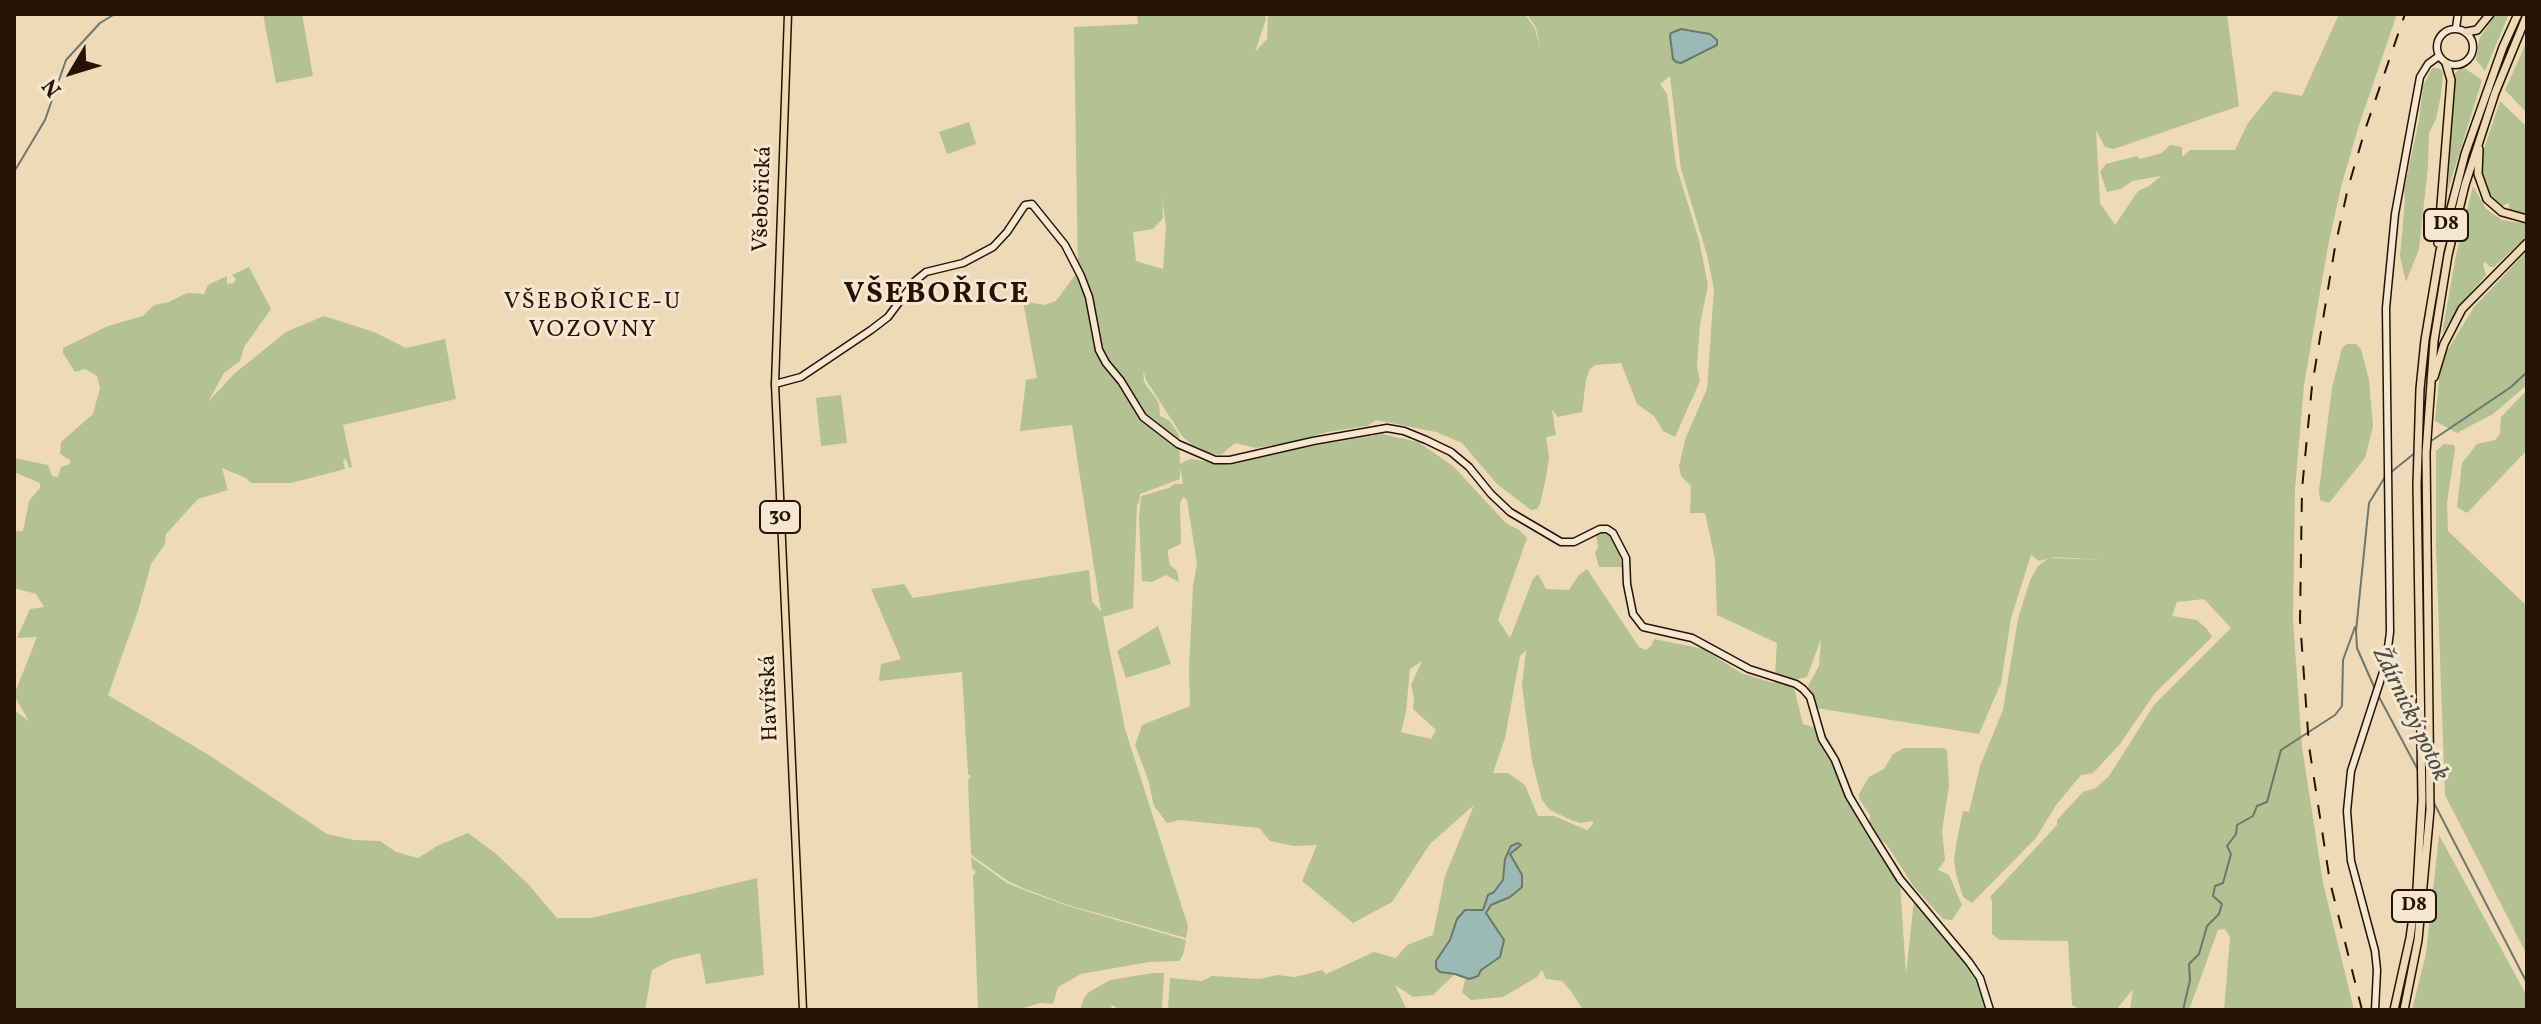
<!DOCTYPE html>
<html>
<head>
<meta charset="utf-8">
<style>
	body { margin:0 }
	#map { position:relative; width:2541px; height:1024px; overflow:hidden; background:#efdab8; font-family:Vollkorn,serif }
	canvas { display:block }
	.frame { position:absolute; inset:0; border:16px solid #251303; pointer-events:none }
	.north { position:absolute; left:32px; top:32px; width:80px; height:80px; -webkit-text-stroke:6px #f5e7d1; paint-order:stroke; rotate:232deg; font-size:22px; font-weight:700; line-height:32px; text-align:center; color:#251303 }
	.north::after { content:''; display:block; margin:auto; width:28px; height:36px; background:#251303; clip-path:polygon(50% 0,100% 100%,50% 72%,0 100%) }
</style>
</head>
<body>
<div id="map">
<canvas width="2541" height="1024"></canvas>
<div class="frame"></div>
<div class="north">N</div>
</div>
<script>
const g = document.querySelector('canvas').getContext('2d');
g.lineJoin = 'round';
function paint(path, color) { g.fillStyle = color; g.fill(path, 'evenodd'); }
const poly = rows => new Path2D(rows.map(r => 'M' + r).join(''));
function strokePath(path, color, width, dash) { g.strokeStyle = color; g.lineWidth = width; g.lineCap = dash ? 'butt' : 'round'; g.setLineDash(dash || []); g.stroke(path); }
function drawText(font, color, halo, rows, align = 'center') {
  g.font = font + ' Vollkorn,serif'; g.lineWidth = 6; g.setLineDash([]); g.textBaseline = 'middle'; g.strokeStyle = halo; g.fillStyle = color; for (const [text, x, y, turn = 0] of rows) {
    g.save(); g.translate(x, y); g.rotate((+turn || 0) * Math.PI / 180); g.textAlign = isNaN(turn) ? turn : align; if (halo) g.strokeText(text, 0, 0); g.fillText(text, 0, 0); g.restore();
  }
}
paint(poly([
	[263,14,302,14,313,76,276,83],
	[1137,14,1265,14,1266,19,1255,52,1267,39,1268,14,1525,14,1535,29,1541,51,1536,28,1527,14,2227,14,2239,106,2114,149,2105,147,2096,130,2100,203,2115,225,2138,191,2149,186,2161,176,2132,181,2121,189,2107,192,2100,172,2106,164,2137,156,2140,159,2162,153,2170,145,2182,147,2182,157,2190,150,2235,150,2248,123,2274,91,2302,96,2339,14,2397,14,2358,128,2341,187,2328,246,2304,385,2295,489,2293,620,2302,747,2323,883,2354,1010,2224,1010,2230,937,2225,929,2218,930,2189,1010,2130,1010,2133,989,2116,1010,2081,1010,2072,1005,2068,941,2000,940,1992,934,1992,901,1990,897,2057,825,2057,820,2083,792,2096,788,2109,776,2154,705,2231,628,2204,599,2177,602,2172,616,2197,620,2207,629,2212,637,2155,693,2120,744,2093,773,2081,775,2056,805,2036,838,1972,903,1963,897,1956,874,1954,859,1958,834,1963,811,1969,812,1980,766,2003,710,2018,619,2030,580,2038,566,2049,558,2105,560,2055,557,2039,561,2031,555,2011,618,2001,683,1979,734,1816,708,1808,686,1819,666,1821,639,1807,677,1793,680,1775,674,1777,643,1717,615,1715,559,1705,513,1690,513,1691,486,1681,476,1679,466,1686,437,1707,389,1714,289,1707,255,1681,169,1670,76,1660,84,1667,94,1676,165,1699,240,1708,285,1700,324,1697,367,1700,381,1675,437,1663,431,1654,416,1637,404,1621,363,1595,365,1590,369,1586,380,1582,412,1558,417,1552,410,1556,435,1546,437,1549,458,1546,478,1540,504,1537,509,1531,510,1497,484,1462,443,1436,432,1376,420,1367,426,1328,432,1291,442,1256,448,1235,443,1221,455,1210,453,1191,444,1182,436,1146,380,1143,369,1144,382,1159,403,1160,416,1169,420,1179,435,1180,464,1190,459,1231,465,1301,448,1382,434,1418,442,1453,466,1506,523,1519,530,1527,538,1498,620,1510,638,1533,579,1538,574,1546,589,1569,590,1579,575,1587,569,1639,647,1646,650,1652,645,1654,639,1704,649,1741,673,1773,683,1779,681,1794,688,1803,724,1823,730,1835,750,1854,795,1870,824,1870,815,1859,799,1859,794,1869,777,1884,769,1893,754,1904,748,1943,748,1947,750,1949,786,1942,831,1945,860,1938,870,1949,875,1962,905,1952,920,1943,919,1914,887,1887,845,1878,837,1899,868,1906,974,1914,900,1940,928,1969,968,1978,983,1986,1010,1583,1010,1571,991,1562,981,1546,979,1542,970,1537,977,1503,997,1471,1000,1462,992,1465,980,1487,965,1496,927,1486,913,1488,908,1521,889,1510,854,1520,844,1517,842,1511,846,1505,859,1503,880,1482,911,1473,910,1457,919,1450,940,1436,968,1440,972,1455,974,1433,995,1413,997,1395,985,1407,1010,1168,1010,1170,978,1202,981,1212,976,1260,979,1277,975,1295,977,1322,970,1326,974,1374,952,1396,958,1407,945,1433,935,1445,876,1474,805,1430,844,1392,902,1353,923,1302,881,1317,845,1294,846,1270,841,1259,828,1179,820,1167,823,1154,806,1148,779,1135,745,1142,725,1190,706,1189,671,1193,586,1197,564,1187,500,1183,497,1180,503,1181,544,1168,550,1168,555,1170,565,1177,571,1179,582,1166,575,1152,582,1142,581,1139,519,1141,496,1169,488,1174,484,1183,484,1180,467,1180,479,1140,494,1139,503,1137,504,1133,608,1103,617,1125,729,1188,926,1186,938,1068,905,1025,889,1008,881,974,857,971,854,968,780,971,776,968,774,962,672,879,681,881,664,901,659,871,589,904,584,913,598,1089,570,1092,601,1101,612,1072,425,1020,431,1026,380,1037,378,1023,301,1044,305,1056,301,1078,271,1074,27,1138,24],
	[1687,29,1700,31,1710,50,1681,63,1673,59,1670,36],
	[1162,197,1166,227,1163,269,1136,261,1133,232,1153,229,1163,218],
	[1526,650,1522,685,1532,761,1542,800,1550,810,1571,820,1580,823,1593,821,1593,824,1587,830,1554,816,1538,816,1525,785,1508,773,1493,773,1505,738,1520,656],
	[1422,661,1411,685,1414,698,1413,709,1436,730,1431,739,1401,732,1406,712,1410,669],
	[2496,14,2509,14,2485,71,2476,60,2479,39],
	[2527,41,2527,113,2505,90],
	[2463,67,2482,80,2448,190,2455,73],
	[2432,68,2439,68,2443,72,2441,95,2436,119,2429,133,2428,166,2419,249,2406,282,2400,256,2405,200,2404,190,2419,120,2423,86],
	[2500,101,2527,127,2527,216,2509,213,2509,203,2500,207,2488,196,2483,185,2483,152],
	[969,122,976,144,947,154,939,132],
	[2473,186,2486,209,2502,220,2527,224,2527,236,2494,267,2490,267,2485,262,2483,264,2486,275,2458,308,2442,334,2456,255],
	[2527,251,2527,385,2493,414,2457,433,2435,421,2441,361,2474,307],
	[249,267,271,309,244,347,240,361,224,373,208,402,234,374,286,332,324,316,374,332,406,348,445,339,456,399,343,425,352,467,349,468,346,459,343,460,345,469,291,483,251,483,246,478,222,468,228,490,198,499,166,534,165,544,151,564,138,611,108,695,212,757,327,834,354,840,380,841,396,852,418,858,439,845,468,833,495,853,528,884,557,918,591,918,757,878,764,975,706,984,700,953,671,960,652,970,645,1010,14,1010,14,710,29,721,14,695,37,637,17,638,30,609,44,607,36,594,14,588,14,531,23,531,29,501,40,488,40,483,14,472,14,458,48,465,52,476,58,477,61,467,70,464,70,460,60,454,61,442,93,414,100,388,97,376,85,369,75,372,63,353,63,348,108,326,143,316,154,305,169,302,187,293,204,294,208,285,227,276,227,284,234,283,236,279,232,275],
	[2347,344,2356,344,2361,349,2369,380,2373,426,2365,458,2329,503,2320,500,2319,490,2332,388,2342,348],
	[2527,390,2527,450,2467,513,2465,512,2457,507,2462,463,2477,444,2495,440,2500,434,2501,417],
	[841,395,847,443,821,446,816,398],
	[2444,444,2454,445,2455,449,2447,503,2448,531,2527,606,2527,955,2445,795,2436,547,2436,451],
	[1601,532,1610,536,1619,552,1622,567,1599,567,1595,553,1598,547,1596,534],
	[1158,626,1171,664,1126,678,1117,651],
	[2439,835,2527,996,2527,1010,2412,1010,2426,954],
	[971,857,1007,883,1024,890,1068,906,1186,940,1183,955,1179,961,1149,962,1081,974,1058,987,1053,1004,1040,1003,1017,1010,978,1010,973,875,976,872,972,868],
	[1153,973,1164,973,1162,1010,1115,1010,1117,1008,1112,1005,1111,1008,1114,1010,1080,1010,1084,998,1089,992,1110,980]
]), '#b3c193');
const water = poly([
	[1681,29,1710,34,1717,40,1717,45,1681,63,1676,62,1673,59,1670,36,1671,33,1681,29],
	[1518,843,1521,845,1510,854,1522,875,1522,887,1510,897,1491,905,1486,913,1504,940,1500,957,1481,970,1478,976,1469,979,1455,974,1440,972,1436,968,1436,961,1450,940,1457,919,1465,910,1483,910,1488,895,1494,892,1503,880,1505,859,1511,846,1518,843]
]);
paint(water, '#9bbab6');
strokePath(water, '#6c776e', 2);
strokePath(poly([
	[14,172,45,120,66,60,100,23,115,14],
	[2431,441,2511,387,2527,372],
	[2390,473,2416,452],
	[2375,689,2357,648,2356,631,2369,503,2385,477],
	[2378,695,2418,770],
	[2433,801,2527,983],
	[2183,1010,2190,980,2189,964,2199,954,2207,926,2219,914,2222,904,2213,896,2215,886,2223,883,2231,854,2227,846,2236,834,2237,825,2253,816,2257,806,2267,802,2281,750,2335,715,2342,706,2343,660,2355,627]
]), '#6c776e', 2);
const secondary = poly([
	[2456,28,2458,14],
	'2437 47a18 18 0 1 1 36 0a18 18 0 1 1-36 0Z',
	[775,384,801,377,871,330,888,317,915,281,926,272,963,263,993,247,1007,232,1025,205,1032,204,1065,245,1081,276,1089,297,1099,350,1106,363,1121,381,1143,417,1178,444,1215,460,1230,460,1313,441,1387,428,1404,431,1426,440,1451,452,1469,467,1491,494,1510,512,1561,542,1574,542,1600,529,1607,529,1613,533,1626,558,1627,584,1633,614,1643,627,1692,638,1749,669,1796,684,1803,689,1810,697,1822,739,1835,760,1849,796,1870,831,1900,879,1969,962,1980,978,1990,1010],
	[2375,1010,2377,970,2375,951,2351,861,2347,811,2351,771,2386,663,2390,632,2386,308,2395,214,2420,77,2428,64,2439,56]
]);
const primary = poly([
	[788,14,775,384,803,1010]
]);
const highway = poly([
	[2466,32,2477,30,2490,14],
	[2479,149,2478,174,2487,199,2502,212,2527,219],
	[2438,243,2451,80,2446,63],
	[2434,377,2444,344,2462,309,2527,243],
	[2394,1010,2410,938,2417,888,2422,800,2417,485,2420,389,2425,340,2440,251,2465,154,2503,47,2518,14],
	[2404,1010,2418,940,2430,810,2426,453,2434,341,2448,255,2465,185,2495,93,2527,15]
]);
strokePath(secondary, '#251303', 9);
strokePath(primary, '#251303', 9);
strokePath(highway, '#251303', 10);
strokePath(secondary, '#f5e7d1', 6);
strokePath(primary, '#efdab8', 6);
strokePath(highway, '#efdab8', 7);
strokePath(poly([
	[2362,1010,2330,882,2309,746,2300,620,2302,489,2312,386,2335,247,2348,188,2365,130,2405,14]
]), '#251303', 2, [14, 14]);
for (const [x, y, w] of [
	[2446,225,44],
	[780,517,40],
	[2414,906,44]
]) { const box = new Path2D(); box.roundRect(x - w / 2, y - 16, w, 32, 6); g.fillStyle = '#f5e7d1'; g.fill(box); strokePath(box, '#251303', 2); }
drawText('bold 20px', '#251303', null, [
	["D8",2446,225],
	["30",780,517],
	["D8",2414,906]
]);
drawText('22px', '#251303', '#f5e7d1', [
	["Všebořická",764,199,-88],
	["Havířská",771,698,-92]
]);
g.letterSpacing = '2px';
drawText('24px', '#251303', '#f5e7d1', [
	["VŠEBOŘICE-U",593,304],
	["VOZOVNY",593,332]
]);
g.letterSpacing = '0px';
drawText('italic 24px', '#4e4d42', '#f5e7d1', [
	["Ždírnický potok",2409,715,64]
]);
g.letterSpacing = '2px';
drawText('bold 30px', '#251303', '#f5e7d1', [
	["VŠEBOŘICE",937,296]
]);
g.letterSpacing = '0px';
</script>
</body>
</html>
